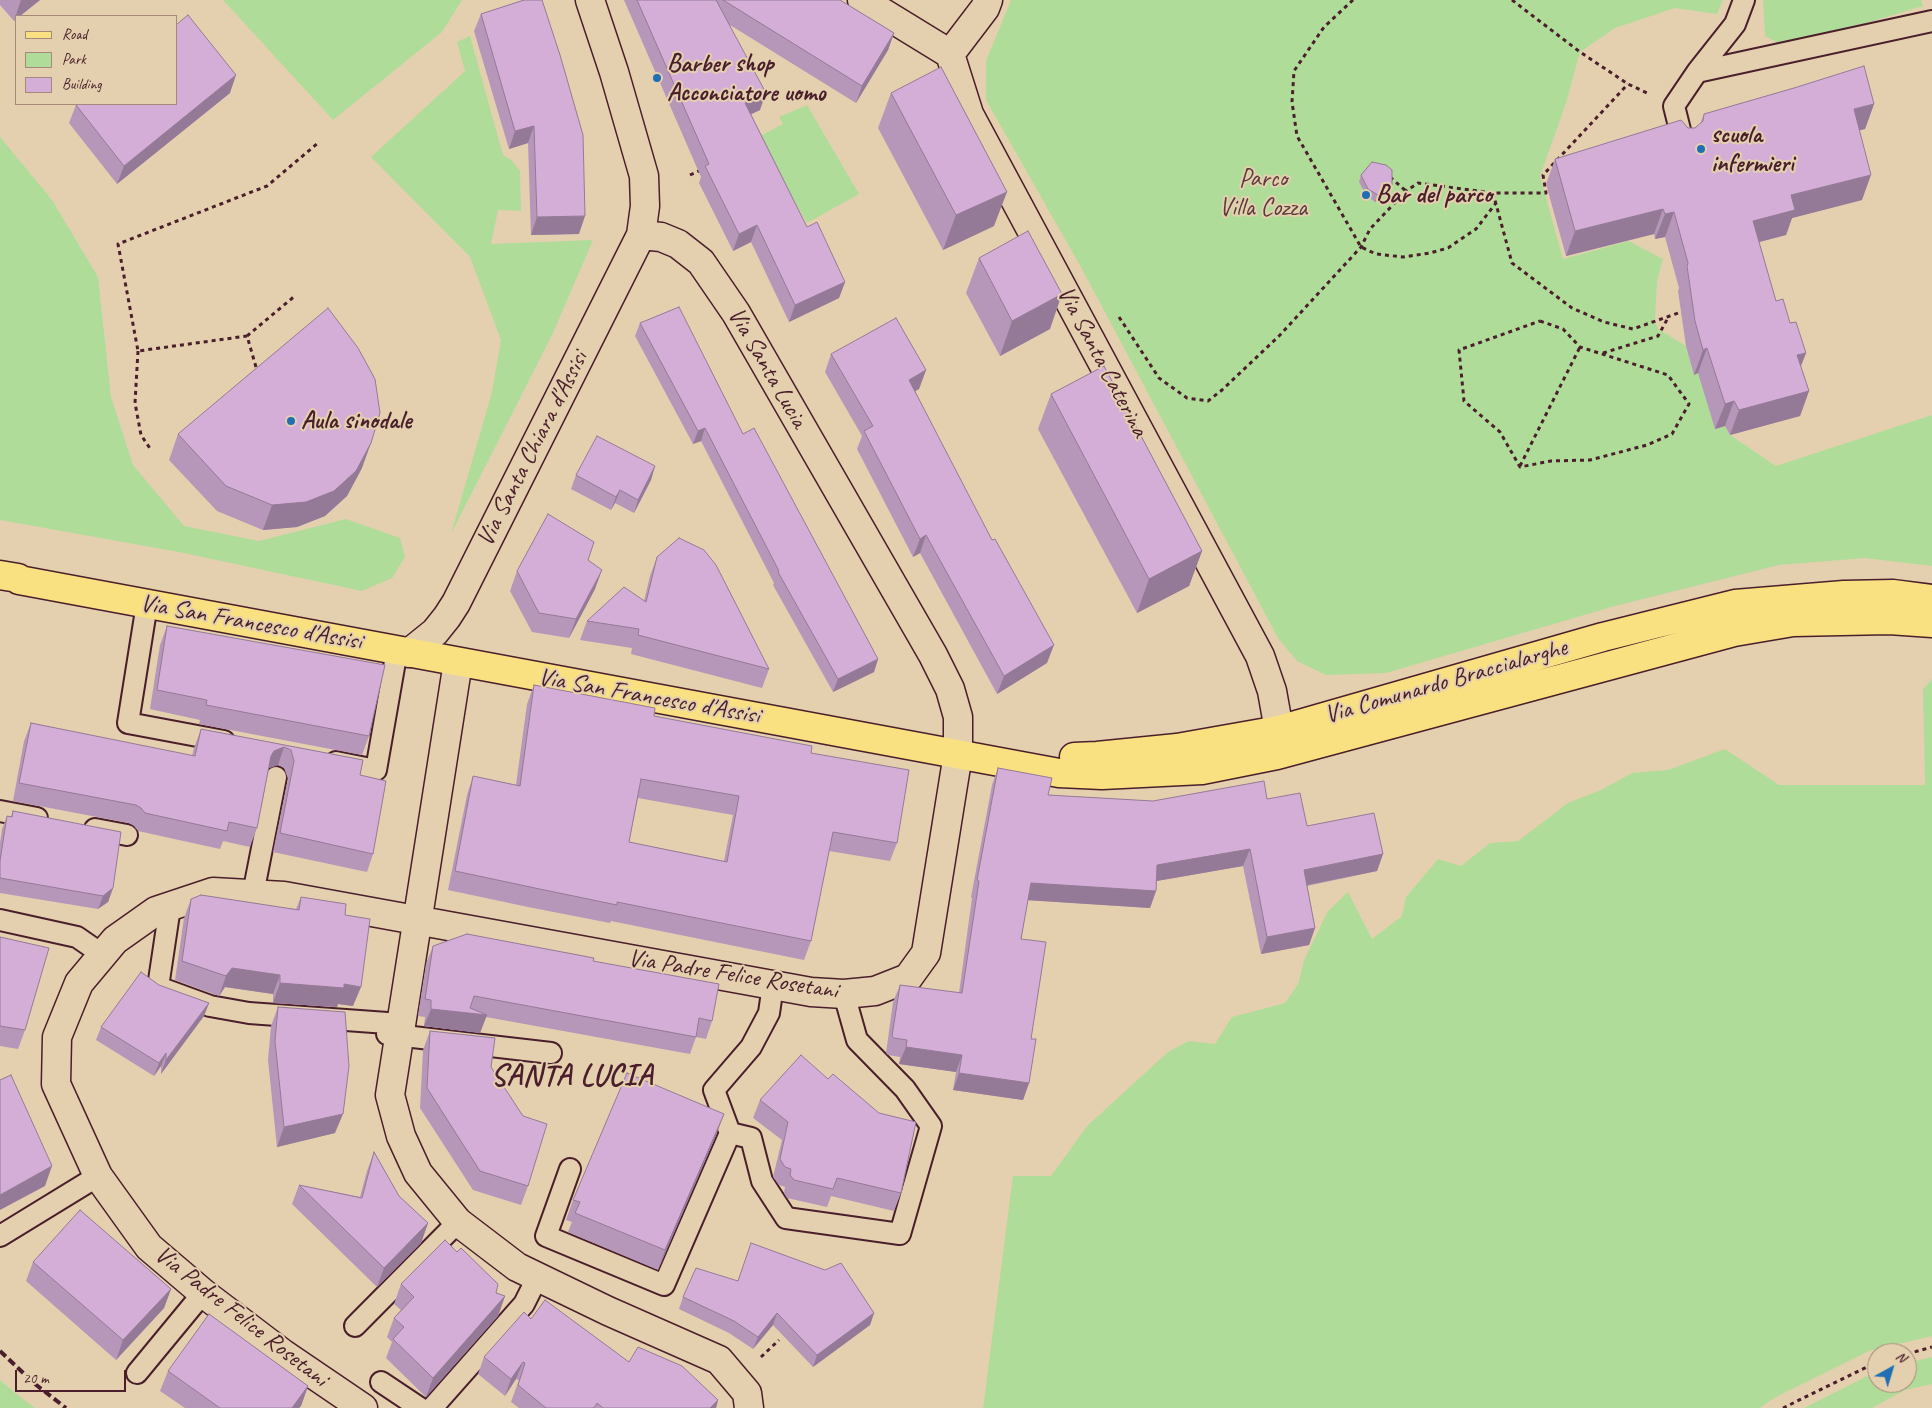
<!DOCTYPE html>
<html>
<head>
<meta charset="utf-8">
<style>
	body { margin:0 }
	#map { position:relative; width:1932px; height:1408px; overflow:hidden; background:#e4d0ae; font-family:Caveat,sans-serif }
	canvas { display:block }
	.legend { position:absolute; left:15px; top:15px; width:162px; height:90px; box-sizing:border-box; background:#e4d0ae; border:1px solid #a6897a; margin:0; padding:6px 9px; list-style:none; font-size:15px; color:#4a1f2b }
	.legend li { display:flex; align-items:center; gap:10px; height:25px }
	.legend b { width:25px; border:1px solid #a6897a }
	.north { position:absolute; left:1867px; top:1343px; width:50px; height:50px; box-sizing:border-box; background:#e4d0ae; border:1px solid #a6897a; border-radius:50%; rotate:39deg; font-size:14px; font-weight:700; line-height:20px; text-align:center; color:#4a1f2b }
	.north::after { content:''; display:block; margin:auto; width:18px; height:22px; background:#1f6fb2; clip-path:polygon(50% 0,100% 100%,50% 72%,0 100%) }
	.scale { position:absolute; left:15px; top:1370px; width:111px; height:22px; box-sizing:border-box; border:2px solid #4a1f2b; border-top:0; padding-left:6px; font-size:15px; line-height:18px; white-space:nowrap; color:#4a1f2b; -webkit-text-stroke:4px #e4d0ae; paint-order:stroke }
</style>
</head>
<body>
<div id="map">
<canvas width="1932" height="1408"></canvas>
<ul class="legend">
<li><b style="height:6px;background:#f9e181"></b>Road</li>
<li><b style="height:14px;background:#b0dc9a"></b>Park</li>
<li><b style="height:14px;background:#d4aed7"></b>Building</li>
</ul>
<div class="north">N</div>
<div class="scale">20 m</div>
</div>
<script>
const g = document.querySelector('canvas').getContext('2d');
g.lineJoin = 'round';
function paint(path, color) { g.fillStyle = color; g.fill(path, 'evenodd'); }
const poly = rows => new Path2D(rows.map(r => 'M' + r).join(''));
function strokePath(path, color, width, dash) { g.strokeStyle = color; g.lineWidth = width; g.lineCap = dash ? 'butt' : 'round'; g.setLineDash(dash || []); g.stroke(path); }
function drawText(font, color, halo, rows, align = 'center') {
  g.font = font + ' Caveat,sans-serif'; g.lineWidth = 4; g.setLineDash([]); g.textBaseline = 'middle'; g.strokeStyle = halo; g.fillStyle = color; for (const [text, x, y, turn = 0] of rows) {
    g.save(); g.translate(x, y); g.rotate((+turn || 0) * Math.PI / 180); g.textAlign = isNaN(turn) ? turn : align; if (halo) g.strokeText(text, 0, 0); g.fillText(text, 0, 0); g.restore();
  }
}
paint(poly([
	[223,0,462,0,442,32,333,120],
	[1011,0,1723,0,1717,14,1675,8,1615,28,1580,52,1566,103,1540,176,1563,259,1629,241,1663,259,1657,281,1655,321,1658,329,1686,346,1694,374,1700,373,1715,428,1725,426,1730,435,1776,466,1932,415,1932,566,1865,558,1779,565,1615,606,1386,673,1326,675,1297,661,1278,638,1082,269,986,100,986,61],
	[1763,0,1921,0,1923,6,1823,36,1782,45,1765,36],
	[470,36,503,155,511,160,520,171,521,211,498,210,491,244,593,240,553,333,451,534,492,392,501,340,470,257,371,157,465,71,457,42],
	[807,105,859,194,807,223,758,137,783,124,779,117],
	[0,137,52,200,98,277,111,397,133,465,184,526,259,541,346,519,400,538,405,557,392,578,362,591,179,552,0,520],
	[1932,679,1932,1336,1869,1351,1774,1398,1760,1408,983,1408,1013,1176,1051,1176,1087,1126,1168,1052,1189,1041,1215,1044,1232,1017,1285,1003,1298,984,1304,960,1328,911,1348,892,1372,939,1402,916,1406,897,1438,859,1461,866,1490,843,1518,841,1568,803,1601,790,1632,773,1668,770,1725,749,1779,785,1925,785,1923,689],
	[1932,1357,1932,1384,1905,1390,1872,1408,1804,1408,1877,1371,1877,1383,1907,1383,1907,1363],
	[0,1380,14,1392,35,1408,0,1408]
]), '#b0dc9a');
const lane = poly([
	[1697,72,1735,24,1744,0],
	[1683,142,1674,106,1697,72,1932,21],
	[147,604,128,723,224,741],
	[336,762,376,770,397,650],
	[0,811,37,818],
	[95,829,127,835],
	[253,894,276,777],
	[170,907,158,987,210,1006,249,1013,401,1024],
	[0,920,77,937,103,955],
	[387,1034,551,1053],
	[730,1133,751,1138,762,1181,786,1218,900,1234,931,1126,905,1089,857,1040,844,994],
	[570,1169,546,1236,664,1285,730,1133,714,1090,751,1047,769,1013,773,985],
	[0,1236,98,1176],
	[355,1326,458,1222],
	[137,1373,203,1293],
	[381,1382,420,1408],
	[432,1408,524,1304,537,1278]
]);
const street = poly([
	[862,0,950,54],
	[988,0,985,8,950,54,969,114,1260,656,1272,691,1279,730],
	[409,653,435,632,447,617,456,603,641,235,645,206,644,176,614,72,590,0],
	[458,662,390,1095,401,1136,418,1173,458,1222,517,1267,608,1311,719,1360,747,1393,749,1408],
	[363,1408,282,1353,203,1293,149,1247,98,1176,56,1084,57,1037,79,983,115,940,156,911,213,892,284,896,811,992,844,994,875,991,908,978,926,953,958,754,958,717,950,689,933,655,736,313,701,262,678,244,661,237,641,235]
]);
const primary = poly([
	[0,575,18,578,19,580,1059,773,1102,775,1202,770,1277,755,1734,632,1793,622,1889,620,1932,623],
	[1074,757,1097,756,1177,748,1279,730,1603,637,1735,604,1844,595,1893,594,1932,599]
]);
strokePath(lane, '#4a1f2b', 24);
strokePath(street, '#4a1f2b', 31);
strokePath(primary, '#4a1f2b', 31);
strokePath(poly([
	[1353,0,1324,27,1294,71,1292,102,1297,136,1361,247,1376,254,1403,257,1430,253,1448,248,1476,229,1496,203],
	[1512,0,1580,52,1628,84,1647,93],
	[690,175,701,170],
	[1390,177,1406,191],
	[1493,193,1512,263,1572,308,1604,322,1633,329,1681,312],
	[1119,317,1159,378,1187,398,1208,401,1222,390,1280,335,1361,247,1370,229,1406,191,1418,183,1493,193,1546,193,1543,175,1628,84],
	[1540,321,1563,329,1580,347,1668,375,1689,404,1672,434,1647,445,1590,460,1551,461,1520,467,1500,432,1464,401,1459,350,1540,321],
	[247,336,296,295],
	[138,351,135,403,141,435,151,450],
	[1603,353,1658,336,1669,316],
	[256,367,247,336,138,351,118,244,267,186,318,143],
	[1520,466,1580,347],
	[1907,1354,1932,1347],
	[761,1357,779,1340],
	[1783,1408,1877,1362]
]), '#4a1f2b', 3, [4, 4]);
strokePath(lane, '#e4d0ae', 20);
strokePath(street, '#e4d0ae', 28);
strokePath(primary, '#f9e181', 28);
strokePath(poly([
	[0,1351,35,1384,66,1408]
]), '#4a1f2b', 4, [8, 4]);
paint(poly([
	[0,0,40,0,20,16,16,16,14,21,0,5],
	[524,0,579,234,531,235,528,143,509,149,474,31,481,14],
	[624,0,840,0,894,33,888,50,856,103,730,25,760,110,751,114,807,227,845,282,839,298,789,322,751,242,733,251,699,183,701,177],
	[1794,88,1874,104,1865,129,1859,130,1862,200,1792,218,1786,235,1759,242,1776,301,1790,323,1806,353,1801,366,1809,391,1800,416,1730,435,1725,426,1715,429,1698,373,1694,375,1686,346,1678,291,1679,288,1665,237,1655,239,1654,234,1566,256,1546,184,1555,159,1688,128,1695,128,1700,124,1704,114],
	[230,93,117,184,69,123,76,105],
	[891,93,994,226,943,250,878,128],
	[1361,175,1392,185,1390,192,1375,202,1366,195,1359,182],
	[979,258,1050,329,1000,356,966,293],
	[640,323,743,434,878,659,874,672,833,692,773,585,774,583,701,441,693,444,635,336],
	[831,354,926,370,919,389,915,391,1047,663,997,694,920,553,913,557,857,449,862,436,825,372],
	[1051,394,1202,551,1189,586,1137,613,1038,429],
	[178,434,362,468,347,496,325,516,297,527,263,530,217,511,169,460],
	[655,466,651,480,634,513,615,503,611,510,571,489,576,475],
	[657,557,769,669,762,688,631,654,632,648,580,640,587,621,644,601,650,576],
	[517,571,595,589,569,638,532,632,510,591],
	[167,626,369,736,362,755,199,724,200,720,150,709,160,645],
	[534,685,654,716,811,753,897,843,890,861,829,851,811,941,804,960,611,921,610,923,528,907,448,890,467,795,473,776,516,785,527,704],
	[638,798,733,815,724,861,629,842],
	[31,723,192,756,194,748,201,729,363,760,360,775,373,854,367,872,273,852,288,779,284,768,278,765,269,768,257,828,250,847,223,841,220,849,138,831,134,826,129,823,13,801,24,741],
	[998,768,1048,795,1153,801,1267,799,1307,826,1383,854,1377,871,1307,886,1315,928,1309,945,1261,954,1243,866,1156,881,1156,891,1150,908,1028,900,1021,939,1031,1039,1029,1083,1023,1100,953,1090,956,1072,899,1064,900,1057,888,1055,886,1053,893,1002,900,985,959,993,972,898,971,897,992,785],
	[13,811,113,888,108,902,98,909,0,893,0,843,2,829,7,816,11,816],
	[301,897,345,915,353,1006,338,1004,337,1007,273,1003,273,994,225,987,219,996,175,980,184,918,191,899,296,909],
	[0,937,25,1030,18,1049,0,1046],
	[433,946,593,961,712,1021,706,1039,696,1037,690,1054,486,1017,480,1033,424,1026,425,1017,418,1016,426,964],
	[159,985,209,1003,204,1016,161,1074,161,1066,154,1076,96,1040,101,1027],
	[278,1007,335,1133,277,1147,268,1060,271,1026],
	[430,1031,491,1067,528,1186,521,1205,473,1190,420,1108,423,1050],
	[760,1100,901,1193,894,1211,831,1196,827,1207,787,1198,784,1193,785,1187,779,1185,773,1177,782,1140,753,1118],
	[717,1133,658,1270,568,1232,572,1222,566,1220,573,1200],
	[374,1152,399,1196,428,1223,421,1243,377,1287,292,1204,299,1185,360,1197,367,1171],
	[33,1262,171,1289,164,1308,116,1360,26,1281],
	[738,1280,874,1313,870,1325,813,1367,773,1325,753,1349,729,1333,679,1309,683,1297],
	[401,1284,496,1293,505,1296,498,1316,426,1397,386,1358,392,1342,387,1337,394,1318,401,1310,394,1304],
	[531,1319,718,1400,716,1408,519,1408,511,1402,519,1380,516,1379,505,1396,478,1374,484,1357],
	[168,1371,308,1386,301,1406,299,1408,185,1408,160,1391]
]), '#b696b9');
paint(poly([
	[21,0,40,0,20,16,16,16,16,19,14,21],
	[894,33,888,50,856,103,862,86],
	[236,75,230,93,117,184,124,166],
	[766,93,760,110,739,120,745,103],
	[1874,104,1865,129,1844,134,1854,109],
	[534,126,528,143,509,149,515,131],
	[1871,175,1862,200,1792,218,1786,235,1744,246,1753,221,1791,195],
	[1392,185,1390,192,1375,202,1378,195],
	[1007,192,994,226,943,250,956,215],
	[1663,209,1654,234,1566,256,1575,231],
	[1674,212,1665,237,1655,239,1665,214],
	[585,216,579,234,531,235,537,217],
	[757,225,751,242,733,251,739,234],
	[845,282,839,298,789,322,795,305],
	[1062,294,1050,329,1000,356,1012,321],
	[1707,348,1698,373,1694,375,1703,350],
	[1806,353,1796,378,1797,355],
	[926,370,919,389,902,398,909,380],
	[1809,391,1800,416,1730,435,1739,410],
	[1734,401,1725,426,1715,429,1725,404],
	[705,428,701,441,693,444,698,431],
	[371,443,362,468,347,496,325,516,297,527,263,530,272,505],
	[655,466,651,480,634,513,638,500],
	[620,490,615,503,611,510,616,497],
	[926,535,920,553,913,557,920,539],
	[1202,551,1189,586,1137,613,1149,579],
	[602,570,595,589,569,638,576,619],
	[1054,645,1047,663,997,694,1004,676],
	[878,659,874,672,833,692,838,679],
	[284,747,278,765,267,769,271,756,274,751],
	[1250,849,1243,866,1151,882,1157,865],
	[1383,854,1377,871,1297,887,1304,870],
	[1031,883,1156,891,1150,908,1025,900],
	[113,888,108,902,98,909,103,896],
	[1315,928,1309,945,1261,954,1267,937],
	[232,968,280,975,273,994,225,987,219,996,226,976],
	[280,983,344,984,361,987,353,1006,338,1004,337,1007,273,1003],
	[209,1003,204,1016,161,1074,166,1060],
	[431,1009,487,1015,480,1033,424,1026],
	[906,1047,962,1055,956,1072,899,1064],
	[166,1053,161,1066,154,1076,159,1063],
	[959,1073,1029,1083,1023,1100,953,1090],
	[343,1114,335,1133,277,1147,284,1127],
	[724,1114,717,1133,658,1270,665,1250],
	[52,1166,45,1186,0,1210,0,1195],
	[428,1223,421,1243,377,1287,384,1268],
	[171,1289,164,1308,116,1360,123,1340],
	[505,1296,498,1316,426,1397,433,1378],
	[777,1313,773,1325,753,1349,758,1337],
	[874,1313,870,1325,813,1367,817,1355],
	[523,1362,516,1379,505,1396,511,1379],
	[308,1386,301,1406,299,1408,292,1408],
	[718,1400,716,1408,710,1408]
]), '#947a96');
const building = poly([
	[524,0,542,0,560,55,583,135,585,216,537,217,534,126,515,131,481,14,524,0],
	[637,0,716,0,766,93,745,103,807,227,817,222,845,282,795,305,757,225,739,234,705,166,709,164,637,0],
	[723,0,840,0,894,33,862,86,723,0],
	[188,15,236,75,124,166,76,105,78,104,176,104,176,25,188,15],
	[1864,66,1874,104,1854,109,1871,175,1791,195,1795,210,1753,221,1776,301,1783,299,1790,323,1796,322,1806,353,1797,355,1809,391,1739,410,1734,401,1725,404,1707,348,1703,350,1695,321,1687,266,1688,263,1674,212,1665,214,1663,209,1575,231,1555,159,1681,120,1688,128,1695,128,1703,121,1704,114,1794,88,1864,66],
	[941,67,1007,192,956,215,891,93,941,67],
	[1372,162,1386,165,1392,170,1392,185,1378,195,1368,189,1361,175,1372,162],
	[1028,231,1062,294,1012,321,979,258,1028,231],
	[679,307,743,434,754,428,878,659,838,679,778,572,779,571,705,428,698,431,640,323,679,307],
	[328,308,358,348,375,379,380,413,371,443,356,471,334,491,306,502,272,505,226,486,178,434,328,308],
	[896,318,926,370,909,380,992,540,995,539,1054,645,1004,676,926,535,920,539,864,431,873,426,831,354,896,318],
	[1104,366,1202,551,1149,579,1051,394,1104,366],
	[597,436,655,466,638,500,620,490,616,497,576,475,597,436],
	[548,514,594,542,588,560,602,570,576,619,539,613,517,571,548,514],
	[679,538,704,550,716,565,769,669,638,635,639,629,587,621,624,587,646,602,657,557,679,538],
	[167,626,385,665,369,736,206,705,207,700,157,690,167,626],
	[534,685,655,708,654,716,812,746,811,753,909,770,897,843,833,832,811,941,617,902,617,905,535,888,455,871,473,776,520,786,534,685],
	[641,779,739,796,727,862,629,842,641,779],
	[31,723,195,756,201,729,363,760,360,775,386,781,373,854,280,833,294,761,291,750,284,747,274,751,271,756,257,828,229,822,227,831,145,813,141,808,136,805,19,783,31,723],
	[998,768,1052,778,1048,795,1153,801,1264,781,1267,799,1300,793,1307,826,1374,813,1383,854,1304,870,1315,928,1267,937,1250,849,1157,865,1156,891,1031,883,1021,939,1046,942,1031,1039,1036,1039,1029,1083,959,1073,962,1055,906,1047,907,1040,894,1038,892,1036,900,985,962,993,979,881,977,880,998,768],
	[13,811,121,832,113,888,103,896,0,878,0,861,7,816,12,817,13,811],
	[201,895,299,910,301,897,346,904,345,915,370,919,361,987,344,984,344,988,280,983,280,975,232,968,226,976,182,961,191,899,201,895],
	[467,934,594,958,593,961,719,984,712,1021,699,1018,696,1037,474,996,470,1008,487,1015,431,1009,431,1000,425,999,433,946,467,934],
	[0,937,49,948,25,1030,0,1026,0,937],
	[141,972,159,985,209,1003,166,1060,166,1053,159,1063,101,1027,141,972],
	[278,1007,345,1012,349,1066,343,1114,284,1127,275,1041,278,1007],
	[430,1031,495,1038,491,1067,523,1116,547,1124,528,1186,480,1171,427,1088,430,1031],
	[801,1055,828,1079,833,1074,879,1113,916,1122,901,1193,837,1178,833,1189,794,1180,790,1175,791,1169,785,1167,780,1159,788,1122,760,1100,801,1055],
	[627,1073,724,1114,665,1250,575,1213,580,1202,573,1200,627,1073],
	[11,1075,52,1166,0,1195,0,1080,11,1075],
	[374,1152,399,1196,428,1223,384,1268,299,1185,362,1198,374,1152],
	[80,1210,171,1289,123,1340,33,1262,80,1210],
	[445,1240,457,1252,461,1248,498,1284,496,1293,505,1296,433,1378,393,1339,404,1327,394,1318,414,1297,401,1284,445,1240],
	[751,1243,825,1270,841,1263,874,1313,817,1355,777,1313,758,1337,734,1321,683,1297,696,1268,738,1281,751,1243],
	[545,1300,629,1362,638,1347,682,1366,718,1400,710,1408,603,1408,597,1403,594,1408,546,1408,518,1385,525,1363,523,1362,511,1379,484,1357,524,1312,531,1319,545,1300],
	[209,1314,308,1386,292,1408,220,1408,168,1371,209,1314]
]);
paint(building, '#d4aed7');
strokePath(building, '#947a96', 1);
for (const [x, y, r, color] of [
	[657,78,5,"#1f6fb2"],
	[1701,149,5,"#1f6fb2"],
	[1366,195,5,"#1f6fb2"],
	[291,421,5,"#1f6fb2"]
]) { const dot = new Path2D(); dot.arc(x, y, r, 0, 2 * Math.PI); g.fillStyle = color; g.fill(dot); strokePath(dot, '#e4d0ae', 2); }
drawText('bold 25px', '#4a1f2b', '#e4d0ae', [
	["Barber shop",667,64],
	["Acconciatore uomo",667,93],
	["scuola",1711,135],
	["infermieri",1711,164],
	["Bar del parco",1376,195],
	["Aula sinodale",301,421]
], 'left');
drawText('25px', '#593b3c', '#e4d0ae', [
	["Parco",1263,179],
	["Villa Cozza",1263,208]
]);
drawText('25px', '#4a1f2b', '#e4d0ae', [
	["Via Santa Caterina",1102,362,62],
	["Via Santa Lucia",767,368,60],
	["Via Santa Chiara d'Assisi",533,449,-63],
	["Via San Francesco d'Assisi",251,623,10],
	["Via Comunardo Braccialarghe",1446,682,-16],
	["Via San Francesco d'Assisi",649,697,10],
	["Via Padre Felice Rosetani",733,975,9],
	["Via Padre Felice Rosetani",241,1317,38]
]);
g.letterSpacing = '1px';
drawText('bold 30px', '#4a1f2b', '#e4d0ae', [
	["SANTA LUCIA",572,1077]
]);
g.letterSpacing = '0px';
</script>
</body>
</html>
